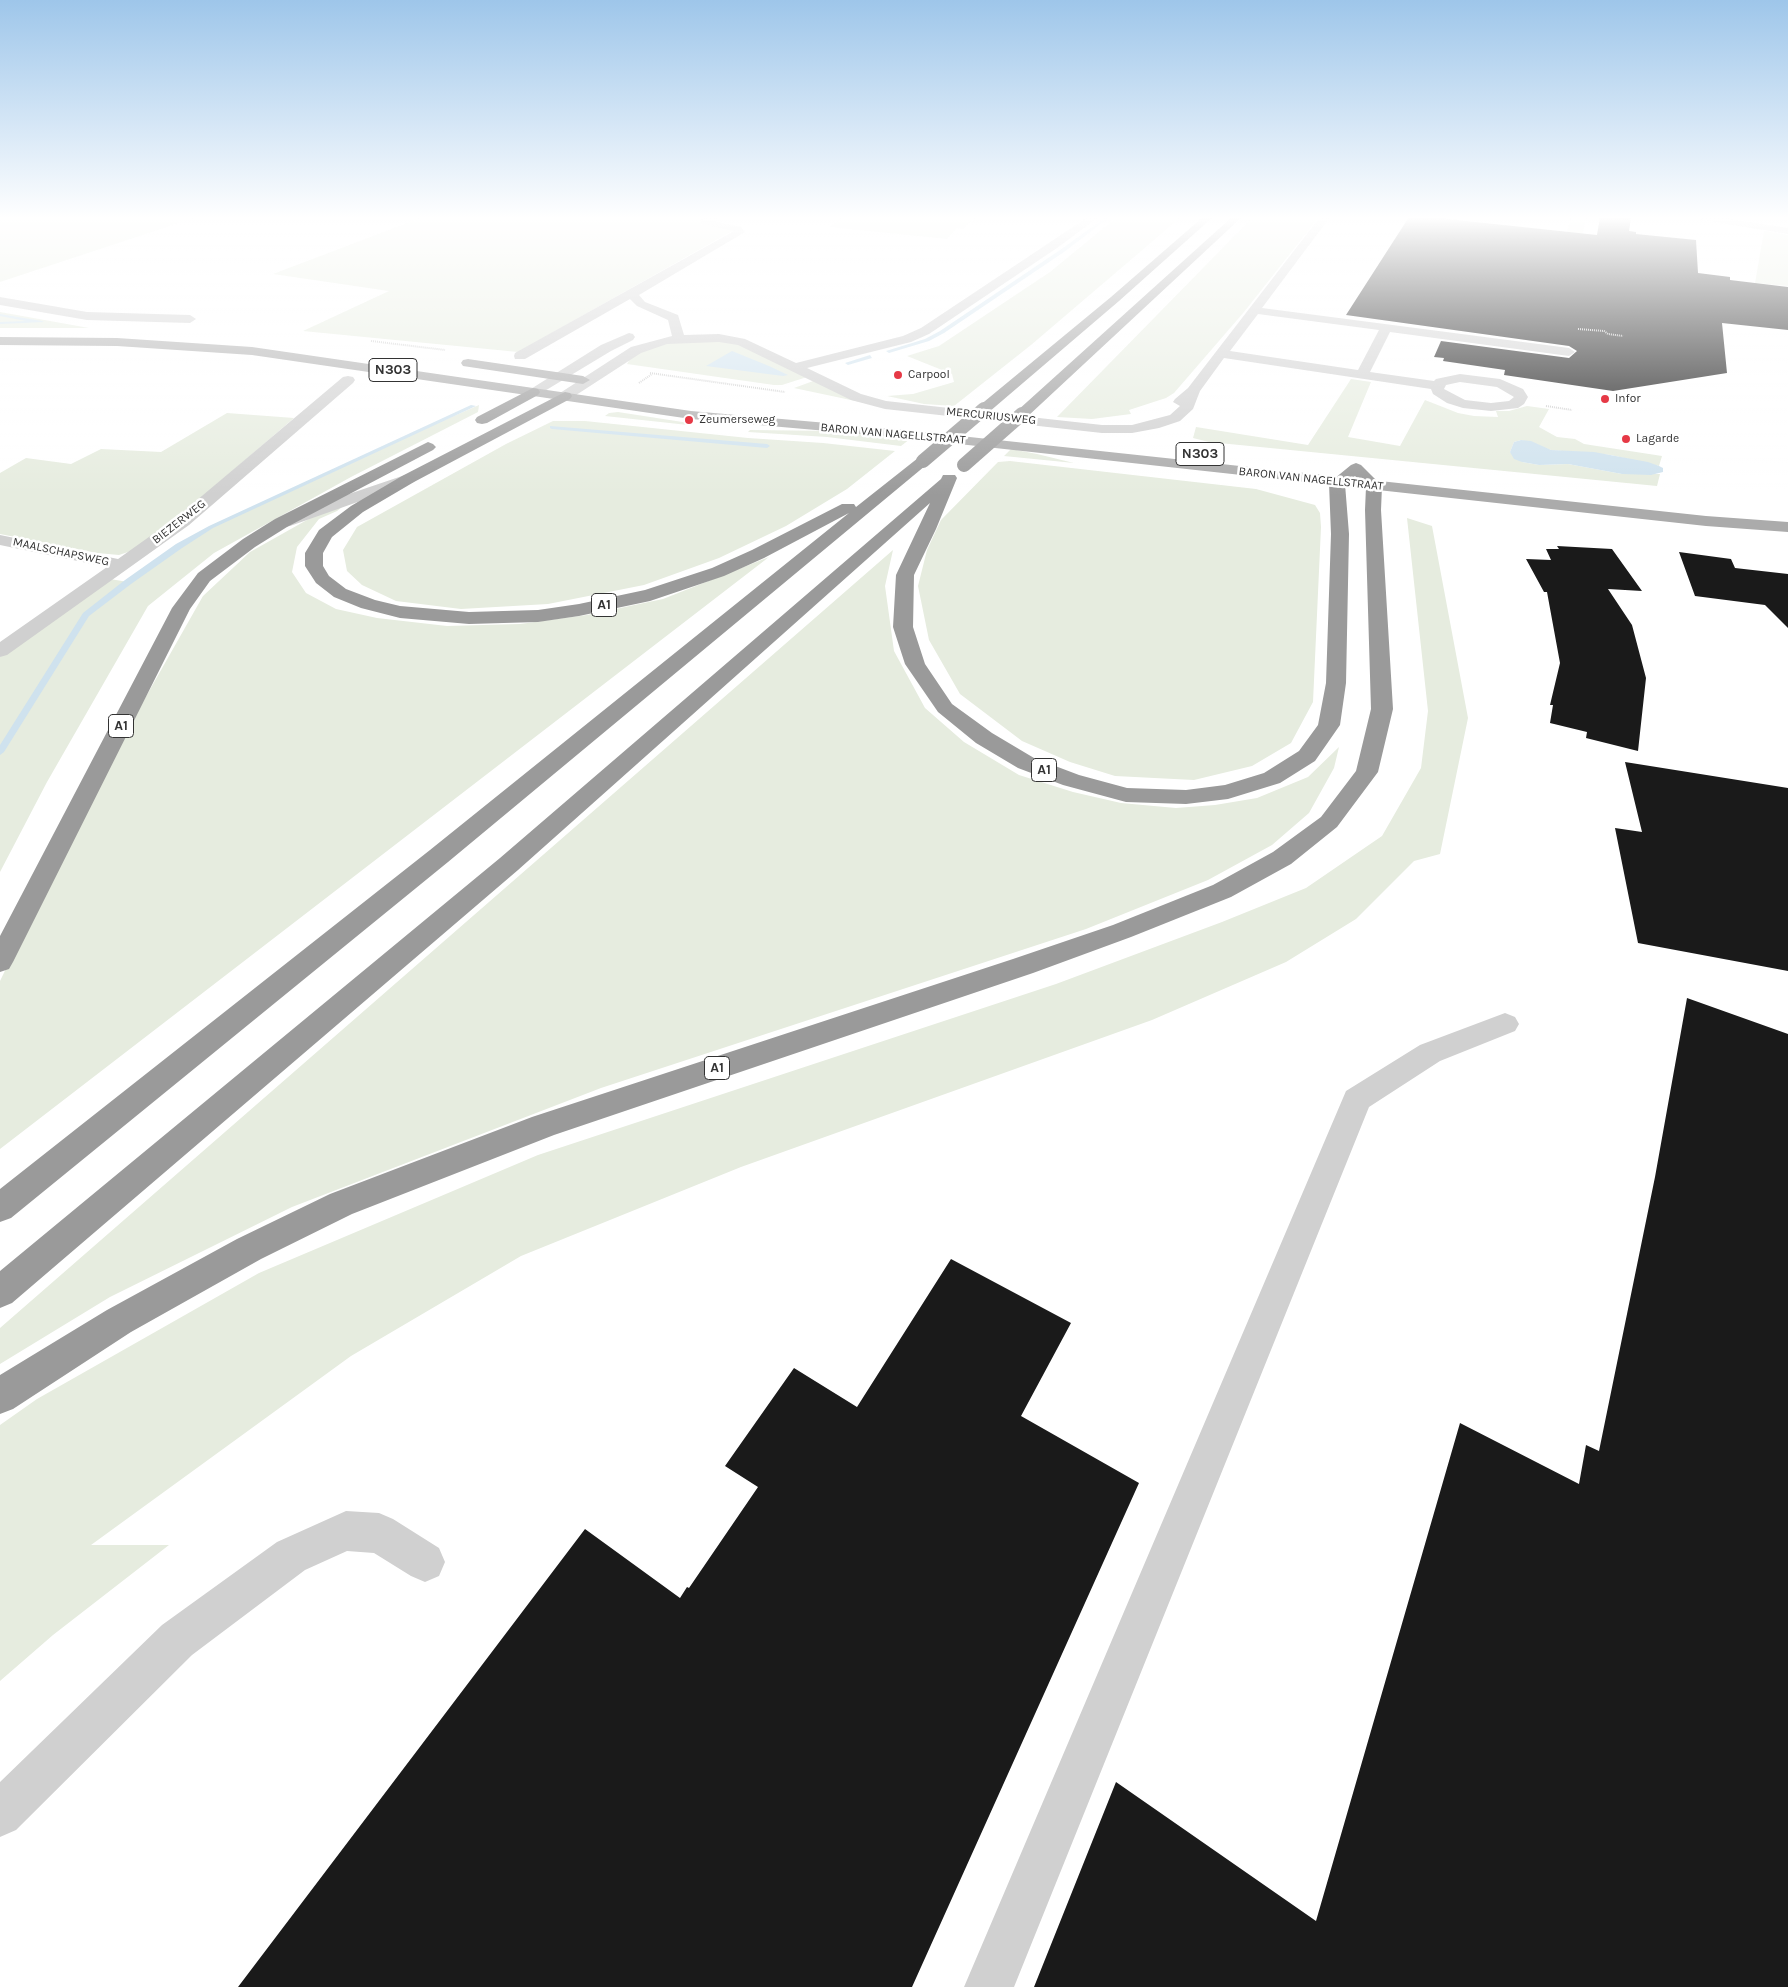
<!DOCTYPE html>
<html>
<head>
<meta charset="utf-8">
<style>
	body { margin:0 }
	canvas { display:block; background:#fff }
</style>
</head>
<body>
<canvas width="1788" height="1987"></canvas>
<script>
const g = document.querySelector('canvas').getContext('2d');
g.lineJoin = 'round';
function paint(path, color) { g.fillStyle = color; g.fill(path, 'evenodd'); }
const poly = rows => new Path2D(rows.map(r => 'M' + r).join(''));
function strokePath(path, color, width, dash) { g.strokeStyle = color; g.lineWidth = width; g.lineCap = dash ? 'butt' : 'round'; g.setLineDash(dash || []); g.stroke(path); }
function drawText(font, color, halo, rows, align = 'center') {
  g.font = font + ' Karla,sans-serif'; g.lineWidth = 5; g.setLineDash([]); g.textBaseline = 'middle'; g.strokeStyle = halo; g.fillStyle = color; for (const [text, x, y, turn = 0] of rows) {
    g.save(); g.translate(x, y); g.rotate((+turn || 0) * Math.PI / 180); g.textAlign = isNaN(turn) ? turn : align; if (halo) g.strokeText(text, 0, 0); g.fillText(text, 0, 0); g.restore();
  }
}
paint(poly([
	[0,217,197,217,0,282],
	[423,217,705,217,702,218,701,224,734,230,518,352,303,331,389,291,273,274],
	[842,217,976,217,963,229,957,228,947,239,830,227],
	[1117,217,1181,217,1031,345,954,406,924,404,887,396,913,394,954,382,952,374,907,356,939,346,1050,272],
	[1253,217,1319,217,1244,312,1174,393,1166,398,1129,410,1131,414,1092,419,1057,417],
	[1571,217,1587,217,1581,240,1564,242],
	[1764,231,1788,235,1788,286,1755,283],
	[0,312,89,328,0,328],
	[695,339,737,343,807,377,782,385,774,385,627,364,632,356,660,344],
	[1351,379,1371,382,1348,437,1400,446,1425,400,1458,413,1474,416,1498,417,1496,411,1509,411,1527,406,1549,409,1539,427,1557,437,1575,439,1584,444,1662,456,1659,466,1611,455,1551,450,1521,440,1514,442,1510,452,1522,462,1539,465,1568,464,1622,474,1660,474,1657,486,1209,442,1193,438,1196,427,1308,445],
	[816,380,860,402,794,388],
	[479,405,478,412,351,477,214,553,148,606,47,782,0,872,0,657,110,579,128,582,174,546,358,458],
	[618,412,689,423,688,425,605,416,609,413],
	[227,413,294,418,181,515,137,549,119,555,97,553,0,534,0,473,26,458,71,464,101,449,161,452],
	[553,421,585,421,748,438,823,443,895,451,847,489,786,526,719,558,644,585,548,604,461,609,396,601,362,585,347,571,343,550,357,527,506,444],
	[750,430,838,431,910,439,901,446,827,437,748,432],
	[1011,449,1037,454,1074,463,1004,456],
	[1010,461,1256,489,1315,505,1320,513,1321,527,1313,702,1291,743,1252,766,1194,780,1115,776,1070,762,1022,741,960,694,929,640,918,586,927,550,941,520,998,462],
	[347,503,337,511,319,519,297,547,292,572,306,593,336,609,377,618,447,626,520,624,587,615,663,599,769,557,0,1149,0,981,93,790,203,596,250,552,314,516],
	[1407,518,1432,526,1468,718,1440,854,1414,861,1356,919,1286,962,1152,1020,741,1167,521,1256,351,1356,91,1545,169,1545,53,1635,0,1681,0,1425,37,1399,259,1273,538,1155,1056,984,1222,922,1306,888,1382,836,1421,768,1428,711],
	[893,550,885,586,894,651,925,708,964,742,1019,775,1073,792,1121,803,1176,808,1215,805,1257,798,1308,777,1339,747,1334,768,1309,813,1272,845,1208,880,1086,929,601,1088,292,1207,110,1297,0,1364,0,1328]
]), '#e6ecdf');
paint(poly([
	[732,351,769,366,788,375,783,376,706,366],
	[1521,440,1531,441,1551,450,1594,452,1648,462,1659,466,1663,468,1663,472,1651,475,1622,474,1568,464,1539,465,1522,462,1514,459,1510,452,1514,442]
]), '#cfe2ee');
paint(poly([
	[1106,217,1110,217,1064,252,944,333,929,341,889,353,886,351,925,339,940,331,1060,250,1106,217],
	[0,314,42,321,44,322,0,324,0,322,26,321,0,316,0,314],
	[870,355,872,358,848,365,845,363,870,355],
	[471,405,476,406,213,528,182,548,131,584,89,616,4,752,0,755,0,745,83,613,125,580,176,544,209,526,471,405],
	[550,426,767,444,770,446,767,448,552,429,550,428,550,426]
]), '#cfe2ee');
paint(poly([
	[1409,217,1429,217,1597,235,1600,217,1631,217,1629,231,1636,232,1636,234,1696,240,1698,273,1730,277,1730,280,1788,287,1788,330,1722,323,1727,373,1613,391,1504,375,1505,370,1443,361,1444,358,1434,357,1441,341,1569,358,1577,351,1569,346,1346,315],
	[1557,546,1612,549,1642,591,1608,589,1632,625,1646,678,1638,751,1586,738,1587,732,1550,723,1553,705,1550,705,1560,663,1547,592,1544,592,1526,559,1551,560,1546,549,1559,549],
	[1679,552,1731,559,1735,568,1788,574,1788,628,1765,605,1695,596],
	[1625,762,1788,788,1788,971,1638,943,1615,828,1642,832],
	[1687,998,1788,1034,1788,1987,1034,1987,1116,1782,1316,1921,1460,1423,1579,1484,1586,1445,1599,1451,1655,1177],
	[951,1259,1071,1323,1021,1416,1139,1483,912,1987,238,1987,585,1529,680,1598,687,1587,689,1588,758,1487,725,1466,794,1368,857,1407]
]), '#1a1a1a');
strokePath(poly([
	[1578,329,1592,330]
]), '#cdcdcd', 1, [1, 1]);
strokePath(poly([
	[1578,329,1604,331,1608,334,1623,336],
	[371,341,445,350],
	[650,373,785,392],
	[639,383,652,374],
	[1546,406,1572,410]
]), '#cdcdcd', 2, [1, 1]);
paint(poly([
	[707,217,718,217,714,221,741,227,745,232,639,295,645,302,678,315,684,335,719,334,745,339,796,363,903,336,921,328,1088,217,1099,217,1057,248,929,334,911,342,807,368,861,394,886,401,1102,425,1132,425,1170,415,1180,406,1173,402,1175,399,1188,388,1320,217,1330,217,1262,308,1569,348,1575,352,1569,356,1390,332,1370,372,1434,381,1436,379,1460,374,1500,379,1523,389,1528,397,1524,404,1518,408,1491,411,1463,408,1447,403,1433,394,1431,389,1224,358,1200,391,1193,409,1180,421,1159,428,1132,433,1102,433,885,409,851,400,738,345,719,342,667,344,641,353,570,399,560,399,558,396,560,393,631,347,672,336,668,320,637,306,630,299,525,359,515,359,514,356,515,353,734,231,701,224,701,220,707,217],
	[1258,314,1379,330,1358,370,1230,351,1258,314],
	[1460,382,1497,387,1514,397,1509,401,1491,403,1465,400,1444,389,1446,385,1460,382],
	[1697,217,1718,217,1788,228,1788,234,1702,220,1697,217],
	[0,297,87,312,190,315,196,319,190,323,87,320,0,305,0,297],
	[629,333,633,334,635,337,633,340,611,351,538,395,533,396,526,392,601,345,629,333],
	[348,376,353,377,355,380,353,383,189,525,7,655,0,657,0,642,107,567,0,545,0,535,118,559,177,517,343,377,348,376],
	[408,474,414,476,416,479,414,482,290,526,284,527,278,526,276,522,278,518,408,474],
	[1505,1013,1515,1017,1519,1024,1515,1031,1440,1061,1369,1107,1014,1987,964,1987,1346,1091,1420,1045,1505,1013],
	[346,1511,379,1513,393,1519,439,1548,445,1562,439,1576,425,1582,411,1576,374,1553,347,1551,305,1570,192,1655,16,1830,0,1837,0,1782,162,1625,277,1542,346,1511]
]), '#d0d0d0');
paint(poly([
	[0,337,117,338,252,347,691,411,895,429,1706,516,1788,522,1788,532,1706,526,895,437,691,419,252,355,117,346,0,345,0,337],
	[468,359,583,376,590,380,583,384,463,366,461,363,463,360,468,359]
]), '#ababab');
paint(poly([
	[1203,217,1213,217,1119,301,989,412,979,412,977,409,979,406,1111,297,1203,217],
	[1232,217,1242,217,1027,417,1017,417,1015,414,1017,411,1232,217],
	[533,388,538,389,540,392,538,395,487,423,482,424,477,423,475,420,477,417,533,388],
	[565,392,570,393,572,396,570,399,414,482,363,512,332,537,323,553,323,566,329,576,346,589,375,600,400,606,469,612,538,610,579,604,645,590,712,568,752,550,842,504,854,504,856,507,918,458,928,458,931,461,448,862,11,1218,0,1222,0,1189,430,850,849,513,764,558,724,576,650,601,579,616,538,622,469,624,400,618,361,608,334,597,316,583,305,566,305,553,319,530,351,506,402,476,565,392],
	[428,442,433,444,436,447,433,450,287,527,255,547,210,581,190,609,13,962,9,969,0,972,0,936,172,608,198,573,243,539,275,519,428,442],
	[1356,463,1361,465,1382,486,1381,510,1393,709,1378,772,1337,827,1291,864,1231,897,1131,937,1033,973,554,1135,352,1214,261,1259,131,1332,13,1409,0,1414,0,1375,107,1310,237,1239,330,1194,532,1117,1013,959,1113,925,1213,885,1273,852,1321,817,1356,771,1371,709,1365,510,1366,487,1355,476,1345,484,1349,534,1346,683,1340,725,1315,761,1280,783,1228,799,1186,804,1126,802,1063,785,1018,768,976,743,938,712,905,664,893,627,896,575,930,503,518,870,12,1303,0,1308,0,1271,500,858,941,479,943,475,955,475,957,478,936,529,914,575,913,627,925,664,952,704,992,733,1034,758,1079,775,1127,788,1186,790,1225,785,1264,773,1299,751,1318,725,1326,683,1331,534,1329,483,1351,465,1356,463]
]), '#9a9a9a');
strokePath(poly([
	[923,461,984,409],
	[964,465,1022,414]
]), '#9a9a9a', 14);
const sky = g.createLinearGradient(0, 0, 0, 495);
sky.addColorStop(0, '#9ec6ea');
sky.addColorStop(0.44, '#fff');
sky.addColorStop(1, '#ffffff00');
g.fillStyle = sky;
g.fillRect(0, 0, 1788, 495);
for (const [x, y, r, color] of [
	[898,375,5,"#e63946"],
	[1605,399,5,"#e63946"],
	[689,420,5,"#e63946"],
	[1626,439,5,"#e63946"]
]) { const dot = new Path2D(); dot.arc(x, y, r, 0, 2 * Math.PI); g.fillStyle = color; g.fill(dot); strokePath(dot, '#fff', 2); }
drawText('12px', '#333', '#fff', [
	["Carpool",908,375],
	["Infor",1615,399],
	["Zeumerseweg",699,420],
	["Lagarde",1636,439]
], 'left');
drawText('12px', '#333', '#fff', [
	["MERCURIUSWEG",991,416,6],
	["BARON VAN NAGELLSTRAAT",893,434,5],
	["BARON VAN NAGELLSTRAAT",1311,479,6],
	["BIEZERWEG",179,522,-38],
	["MAALSCHAPSWEG",61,552,12]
]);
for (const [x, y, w] of [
	[393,370,48],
	[1200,454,48],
	[604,605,25],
	[121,726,25],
	[1044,770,25],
	[717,1068,25]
]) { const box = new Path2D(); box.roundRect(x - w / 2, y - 11.5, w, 23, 4); g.fillStyle = '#fff'; g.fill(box); strokePath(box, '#333', 1); }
drawText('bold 14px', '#333', null, [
	["N303",393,370],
	["N303",1200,454],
	["A1",604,605],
	["A1",121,726],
	["A1",1044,770],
	["A1",717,1068]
]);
</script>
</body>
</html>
